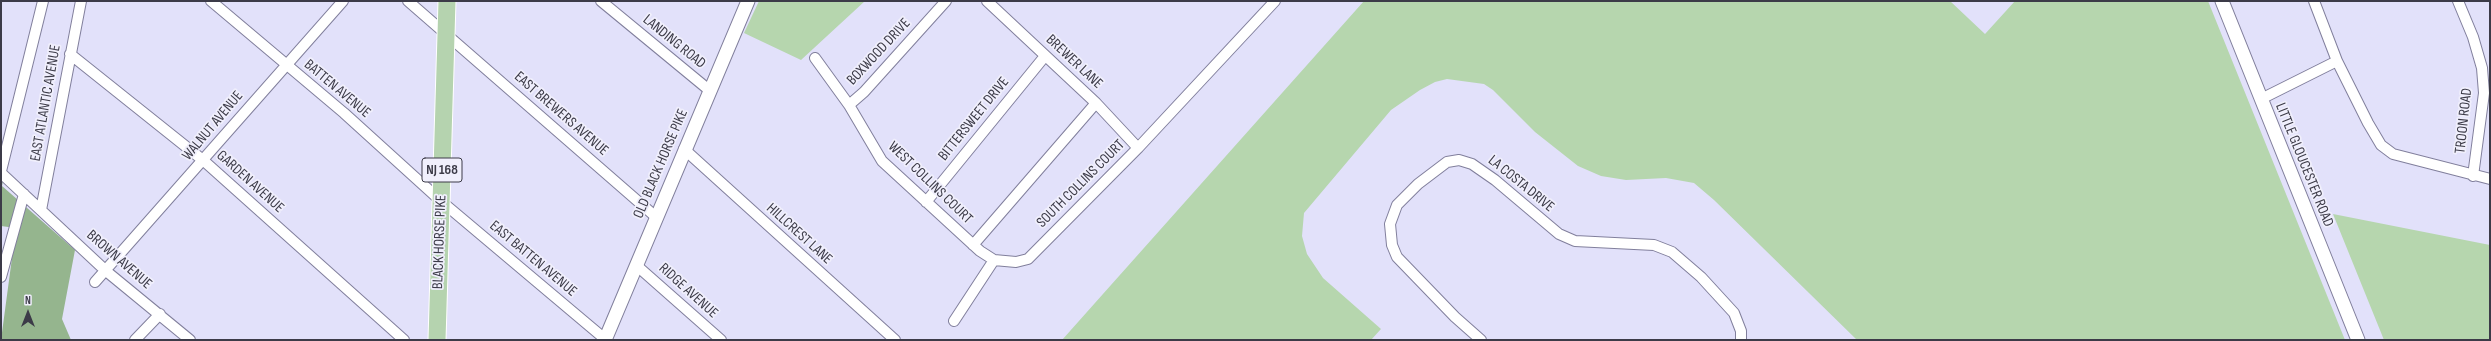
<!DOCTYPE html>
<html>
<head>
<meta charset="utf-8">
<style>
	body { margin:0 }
	#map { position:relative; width:2491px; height:341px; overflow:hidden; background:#e2e1fa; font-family:"Sofia Sans Condensed",sans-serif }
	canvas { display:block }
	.frame { position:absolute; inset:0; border:2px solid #3c3b48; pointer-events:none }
	.north { position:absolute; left:8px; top:293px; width:40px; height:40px; -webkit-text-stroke:3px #f0effc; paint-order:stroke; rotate:0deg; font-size:11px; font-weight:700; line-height:16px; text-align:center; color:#3c3b48 }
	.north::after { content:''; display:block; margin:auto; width:14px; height:18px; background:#3c3b48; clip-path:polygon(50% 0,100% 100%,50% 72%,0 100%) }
</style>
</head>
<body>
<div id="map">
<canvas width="2491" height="341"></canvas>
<div class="frame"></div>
<div class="north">N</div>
</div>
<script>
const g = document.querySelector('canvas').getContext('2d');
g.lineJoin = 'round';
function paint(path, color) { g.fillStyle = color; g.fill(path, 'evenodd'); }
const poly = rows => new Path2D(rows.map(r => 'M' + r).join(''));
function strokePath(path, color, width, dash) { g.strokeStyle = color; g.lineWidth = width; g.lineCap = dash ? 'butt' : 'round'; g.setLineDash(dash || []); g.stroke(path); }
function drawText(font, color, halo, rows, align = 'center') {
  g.font = font + ' "Sofia Sans Condensed",sans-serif'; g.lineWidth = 3.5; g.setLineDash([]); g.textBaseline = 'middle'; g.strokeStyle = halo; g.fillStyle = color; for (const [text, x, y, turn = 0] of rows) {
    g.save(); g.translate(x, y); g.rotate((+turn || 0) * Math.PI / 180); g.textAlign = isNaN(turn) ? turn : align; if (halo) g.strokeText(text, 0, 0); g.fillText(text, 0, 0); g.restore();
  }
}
paint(poly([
	[759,1,865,1,801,60,744,33],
	[1364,1,1950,1,1985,34,2015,1,2208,1,2345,340,1857,340,1714,200,1694,183,1666,178,1626,180,1601,176,1578,166,1535,132,1493,90,1484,84,1447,79,1435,82,1420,90,1391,110,1304,213,1302,236,1307,254,1323,278,1381,329,1371,340,1062,340],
	[2333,214,2490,245,2490,340,2384,340]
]), '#b6d6ae');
paint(poly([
	[11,144,2,186,75,250,62,319,71,340,1,340,16,228,1,226,1,154]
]), '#95b58e');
const minor = poly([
	[211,1,344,113,441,201,605,339],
	[408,1,656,217],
	[601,1,709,90],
	[987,1,1096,103,1138,148],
	[2314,1,2337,61,2368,123,2381,145,2393,154,2490,179],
	[2458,1,2473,37,2482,68,2484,93,2473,176],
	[70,54,204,161,404,340],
	[815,58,849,105,882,161,980,251,994,260,1016,262,1028,259,1138,148,1275,1],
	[2261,99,2337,61],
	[849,105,864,92,946,1],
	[684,149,895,340],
	[1,171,43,1],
	[1,173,106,271,190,340],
	[926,202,1045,56],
	[41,210,81,1],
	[973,245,1096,103],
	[636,265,721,340],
	[1,277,24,194],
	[95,282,343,1],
	[954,321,994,260],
	[135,340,160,314],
	[1481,340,1455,317,1397,257,1392,245,1390,224,1397,205,1418,184,1447,162,1459,160,1472,164,1495,180,1559,234,1575,241,1654,245,1672,252,1701,277,1734,313,1741,331,1741,340]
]);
const tertiary = poly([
	[2222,1,2358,340],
	[605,340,748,1]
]);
const primary = poly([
	[437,340,447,1]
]);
strokePath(minor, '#817f9c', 12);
strokePath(tertiary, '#817f9c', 15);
strokePath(primary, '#fff', 19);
strokePath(minor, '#fff', 10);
strokePath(tertiary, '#fff', 13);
strokePath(primary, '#b5d3af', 17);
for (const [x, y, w] of [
	[442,170,40]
]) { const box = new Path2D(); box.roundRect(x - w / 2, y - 12, w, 24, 3); g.fillStyle = '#f0effc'; g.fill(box); strokePath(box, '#3c3b48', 1); }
drawText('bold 14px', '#3c3b48', null, [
	["NJ 168",442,170]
]);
drawText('15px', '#3c3b48', '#f0effc', [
	["LANDING ROAD",674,42,39],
	["BOXWOOD DRIVE",879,52,-47],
	["BREWER LANE",1074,62,43],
	["BATTEN AVENUE",337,89,40],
	["EAST ATLANTIC AVENUE",46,103,-80],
	["EAST BREWERS AVENUE",561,114,41],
	["BITTERSWEET DRIVE",974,119,-51],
	["TROON ROAD",2464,121,-84],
	["WALNUT AVENUE",213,126,-50],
	["OLD BLACK HORSE PIKE",661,164,-67],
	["LITTLE GLOUCESTER ROAD",2304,165,68],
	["GARDEN AVENUE",250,182,42],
	["WEST COLLINS COURT",930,183,44],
	["SOUTH COLLINS COURT",1081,184,-45],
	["LA COSTA DRIVE",1521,184,39],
	["HILLCREST LANE",799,234,42],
	["BLACK HORSE PIKE",440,242,-88],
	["EAST BATTEN AVENUE",533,259,40],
	["BROWN AVENUE",119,260,41],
	["RIDGE AVENUE",688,291,42]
]);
</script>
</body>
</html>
